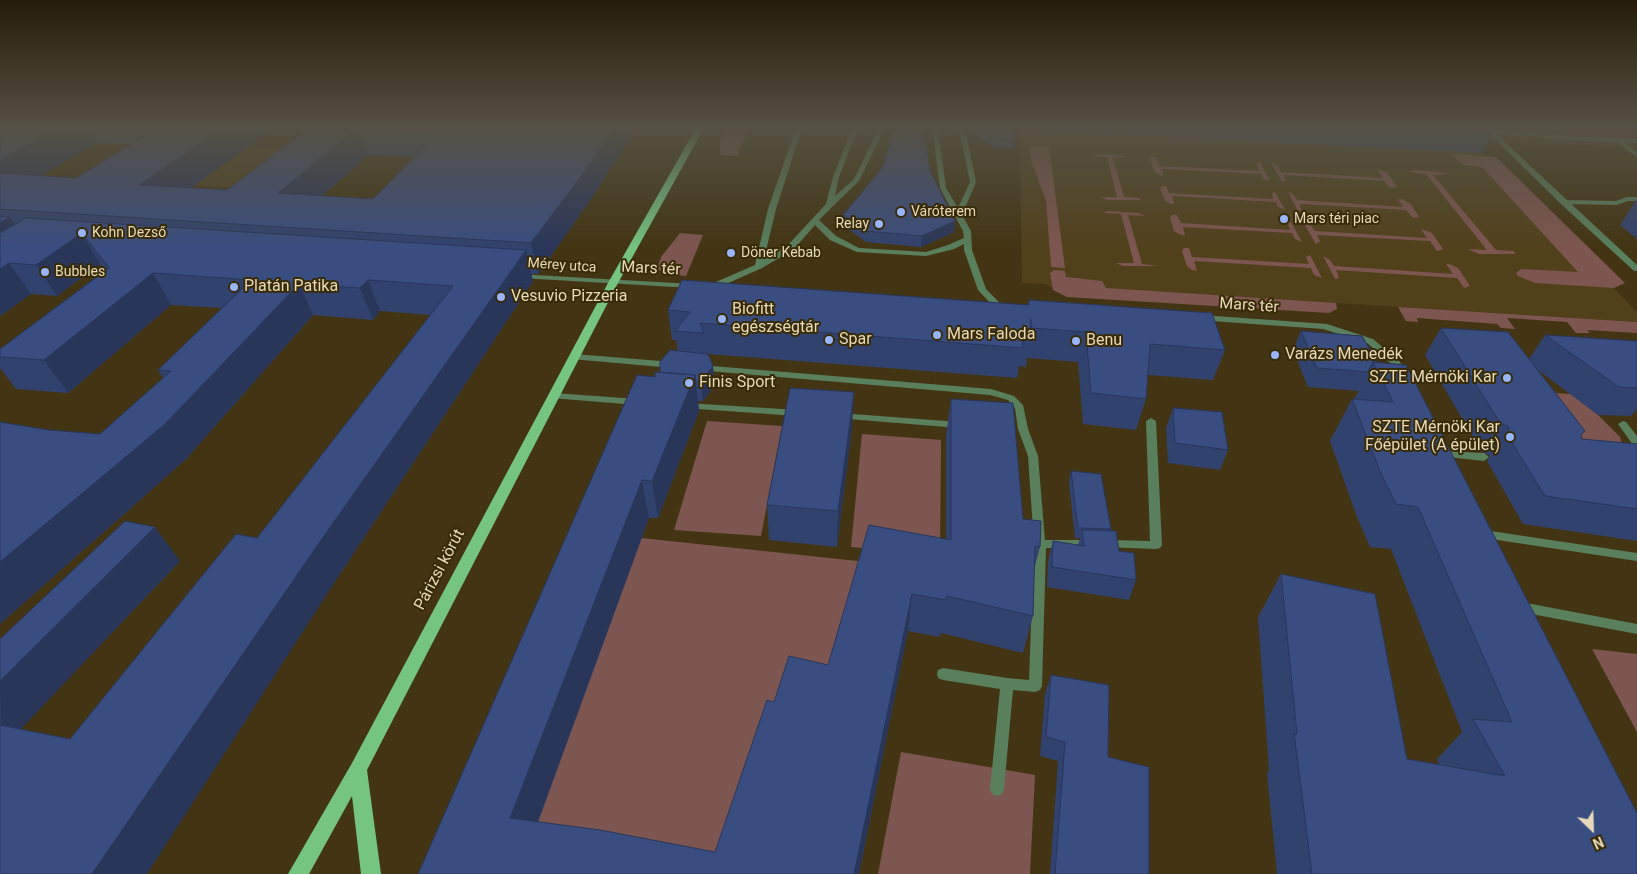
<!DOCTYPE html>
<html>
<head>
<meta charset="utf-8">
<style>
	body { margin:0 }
	#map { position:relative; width:1637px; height:874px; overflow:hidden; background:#433513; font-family:Roboto,sans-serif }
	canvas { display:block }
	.north { position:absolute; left:1567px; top:804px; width:50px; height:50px; -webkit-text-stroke:4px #382b07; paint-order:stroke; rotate:156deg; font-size:14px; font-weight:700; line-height:20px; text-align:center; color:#e8daba }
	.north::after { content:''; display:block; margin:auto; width:18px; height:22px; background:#e8daba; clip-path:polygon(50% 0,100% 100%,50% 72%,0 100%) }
</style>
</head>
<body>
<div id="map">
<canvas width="1637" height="874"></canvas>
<div class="north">N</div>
</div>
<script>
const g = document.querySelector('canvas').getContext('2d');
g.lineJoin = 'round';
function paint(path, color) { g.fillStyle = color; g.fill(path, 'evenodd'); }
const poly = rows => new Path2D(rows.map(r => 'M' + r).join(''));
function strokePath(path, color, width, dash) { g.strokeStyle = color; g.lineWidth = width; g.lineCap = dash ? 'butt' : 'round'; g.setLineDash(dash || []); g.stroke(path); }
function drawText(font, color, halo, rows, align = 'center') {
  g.font = font + ' Roboto,sans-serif'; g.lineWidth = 4; g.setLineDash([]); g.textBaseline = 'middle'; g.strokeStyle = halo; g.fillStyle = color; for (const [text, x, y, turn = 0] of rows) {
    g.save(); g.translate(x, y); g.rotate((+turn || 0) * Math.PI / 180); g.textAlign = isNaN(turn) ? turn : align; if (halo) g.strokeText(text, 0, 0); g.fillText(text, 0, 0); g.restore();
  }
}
paint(poly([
	[1020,128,1637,128,1637,148,1469,140,1637,312,1637,322,1336,303,1054,289,1045,284,1022,283],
	[245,148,368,155,324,194,195,185]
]), '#51411b');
paint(poly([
	[724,128,750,128,737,156,720,155,720,142],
	[1033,146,1049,146,1065,268,1051,267,1046,200,1031,161,1029,148],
	[1096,154,1122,155,1128,157,1113,158,1124,197,1141,198,1140,200,1107,200,1101,197,1117,197,1107,157,1091,156],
	[1451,154,1496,157,1625,283,1614,288,1535,283,1518,276,1516,273,1521,269,1578,272,1482,167,1463,165],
	[1152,157,1156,157,1159,166,1259,171,1256,163,1260,162,1270,181,1263,179,1261,174,1162,169,1164,176,1159,175,1154,171,1150,158],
	[1271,163,1277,165,1281,172,1383,178,1377,169,1387,172,1397,187,1390,188,1384,181,1284,175,1286,180,1282,182],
	[1413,170,1441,172,1449,174,1433,175,1496,250,1514,251,1515,254,1479,254,1470,250,1468,249,1487,250,1426,174,1409,172],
	[1162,186,1166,186,1169,193,1273,199,1272,193,1275,192,1285,210,1278,207,1276,202,1172,196,1174,204,1171,204,1165,201,1160,188],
	[1288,192,1293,194,1297,200,1403,207,1398,199,1401,199,1410,203,1419,217,1413,218,1406,210,1300,204,1301,210,1298,211],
	[1107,211,1138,213,1145,216,1128,215,1142,264,1159,266,1123,266,1116,263,1134,263,1121,214,1104,213],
	[1172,215,1177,215,1181,223,1290,230,1288,223,1291,222,1302,242,1295,239,1292,233,1183,227,1185,236,1179,234,1174,231,1170,218],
	[1303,222,1310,224,1315,231,1427,238,1421,229,1424,230,1432,233,1443,249,1437,251,1430,241,1317,235,1320,241,1316,244],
	[680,233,703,235,686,276,668,274,657,269,661,257],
	[1184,248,1189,248,1192,257,1309,264,1306,257,1310,255,1322,278,1314,275,1311,268,1194,261,1197,271,1192,270,1187,266,1182,251],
	[1323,256,1330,260,1334,266,1453,274,1446,264,1449,264,1458,268,1470,286,1464,288,1457,278,1336,270,1339,278,1335,279],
	[1054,270,1065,271,1066,277,1102,281,1106,288,1336,303,1337,309,1329,313,1067,297,1053,290,1050,273],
	[1398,307,1637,322,1637,333,1587,330,1590,333,1576,333,1567,322,1507,318,1515,329,1501,328,1497,324,1417,318,1418,322,1406,321],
	[1552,393,1571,394,1598,415,1620,437,1624,451,1584,449],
	[707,421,782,426,761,536,674,530],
	[862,434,941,440,940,554,851,547],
	[641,538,867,562,828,702,724,874,527,851],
	[1592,649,1637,654,1637,732],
	[901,752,1035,775,1030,874,878,874]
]), '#7e5651');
paint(poly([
	[796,128,802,128,776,209,764,259,788,245,826,204,833,177,852,128,858,128,839,177,835,196,854,179,879,128,885,128,859,181,832,207,819,220,836,236,859,248,926,252,948,245,964,238,963,231,940,188,932,128,938,128,946,188,958,208,970,182,959,128,965,128,976,182,962,215,971,231,972,250,986,289,999,302,999,306,993,306,978,290,964,250,964,244,954,249,926,256,857,252,830,240,815,225,794,249,762,268,715,289,709,289,709,285,755,265,768,209,796,128],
	[1615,139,1619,139,1637,152,1637,157,1615,141,1615,139],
	[1627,197,1637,197,1637,201,1628,201,1617,205,1564,204,1560,202,1564,200,1616,201,1627,197],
	[574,354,673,362,678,365,673,368,571,359,569,357,571,355,574,354],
	[700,365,991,389,1014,396,1023,405,1028,429,1038,456,1045,540,1091,540,1095,541,1097,544,1095,547,1091,548,1046,548,1042,686,1040,690,1035,692,1013,690,1004,789,1002,794,997,796,992,794,990,789,1000,689,943,680,938,678,937,674,938,670,943,668,1007,678,1029,680,1034,544,1028,456,1018,429,1015,408,1008,400,990,395,697,370,695,368,697,366,700,365],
	[554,393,637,399,642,402,637,405,551,398,549,396,554,393],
	[687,403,797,410,802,413,797,416,684,408,682,406,684,404,687,403],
	[839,413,959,422,964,425,959,428,836,418,834,416,836,414,839,413],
	[1151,418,1156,421,1162,545,1160,548,1156,549,1102,547,1100,544,1102,541,1106,540,1150,541,1146,421,1151,418],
	[1623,421,1626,422,1637,436,1637,446,1633,445,1618,424,1623,421],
	[1443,451,1484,453,1489,457,1484,461,1439,456,1438,454,1443,451],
	[1484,530,1637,553,1637,561,1484,538,1480,537,1478,534,1480,531,1484,530],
	[1521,602,1637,624,1637,634,1521,612,1517,610,1515,607,1517,604,1521,602]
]), '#597f5d');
paint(poly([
	[1484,128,1563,136,1637,139,1637,143,1563,140,1495,133,1637,265,1637,271,1634,271,1561,204,1484,128],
	[517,274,692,284,696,286,692,288,520,278,516,276,517,274],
	[1201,315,1327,324,1373,339,1400,362,1408,376,1406,378,1400,378,1393,365,1367,343,1323,329,1198,320,1197,318,1198,316,1201,315]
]), '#597f5d');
paint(poly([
	[696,128,704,128,618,283,367,770,381,874,361,874,352,796,309,874,288,874,352,763,608,283,696,128]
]), '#75c580');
paint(poly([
	[0,128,273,128,191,188,227,190,309,128,636,128,593,196,538,274,531,274,533,281,338,577,0,874,0,639,180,561,20,729,70,739,257,538,430,315,380,311,373,320,313,315,186,459,0,624,0,422,49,430,100,434,163,378,158,370,222,308,171,305,68,393,16,389,0,368,0,349,105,270,100,264,57,296,31,294,0,316],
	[97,142,131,144,76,178,40,176],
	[368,155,415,157,373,199,322,196],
	[967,128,1014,128,1015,140,1014,148,993,147,967,130],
	[1047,128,1491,128,1493,130,1482,153,1047,130],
	[930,171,954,232,921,247,866,242,843,225,843,215],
	[1637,199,1637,239,1620,225],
	[1029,300,1225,350,1213,380,1148,375,1146,399,1136,430,1083,424,1078,362,1027,358,1026,367,1019,366,1017,378,708,354,715,385,703,401,698,401,699,411,658,518,649,518,538,822,715,852,774,702,828,665,946,539,946,436,951,399,1040,547,1034,569,1033,616,1023,653,941,633,940,637,908,631,859,874,418,874,655,377,678,351,676,340,672,340,668,310,1028,305],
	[1441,328,1529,359,1545,335,1637,341,1637,409,1631,416,1598,415,1538,370,1585,431,1581,435,1582,439,1637,444,1637,541,1523,524,1487,461,1490,456,1481,451,1425,355],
	[1301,331,1362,336,1637,874,1277,874,1267,773,1269,770,1258,617,1281,574,1407,759,1439,765,1437,759,1462,732,1391,549,1370,547,1357,517,1330,441,1352,399,1354,399,1359,391,1308,387,1293,350],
	[1173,408,1228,450,1220,470,1168,463,1166,428],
	[852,427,837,547,769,540,767,505],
	[1071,471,1111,529,1110,531,1119,551,1136,580,1129,600,1047,587,1048,561,1053,541,1078,545,1080,538,1075,538,1069,482],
	[1051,675,1108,757,1149,874,1050,874,1058,761,1040,756,1045,694]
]), '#32426f');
paint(poly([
	[58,128,89,128,97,142,0,199,0,160],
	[223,128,273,128,155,214,139,185],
	[358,128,368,155,291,223,278,193],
	[615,128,636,128,593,196,538,274,531,243],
	[10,217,29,247,0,267,0,223],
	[955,221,954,232,921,247,922,236],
	[82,233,100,264,57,296,36,265],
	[526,250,533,281,338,577,147,874,92,874,319,543],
	[9,263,31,294,0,316,0,269],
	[153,273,171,305,68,393,44,360],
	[368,280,380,311,373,320,360,288],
	[299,284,313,315,186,459,0,624,0,562],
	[713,366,715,385,703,401,701,382],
	[695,375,699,411,658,518,652,481],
	[854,392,852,427,837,547,838,511],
	[642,480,649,518,527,851,510,818],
	[155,527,180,561,1,750,0,681],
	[912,594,908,631,859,874,854,874]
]), '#29365a');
const building = poly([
	[0,128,58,128,0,160,0,128],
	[157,128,223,128,139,185,227,190,309,128,615,128,588,167,531,243,0,209,0,173,76,178,157,128],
	[358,128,441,130,373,199,278,193,358,128],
	[894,128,924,128,930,171,955,221,922,236,866,231,843,215,882,168,894,128],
	[977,128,1014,128,1015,140,995,139,977,128],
	[1446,128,1491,128,1493,130,1446,128],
	[0,216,10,217,0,223,0,216],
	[26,218,526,250,319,543,92,874,0,874,0,725,70,739,236,534,257,538,453,286,368,280,360,288,299,284,164,425,0,562,0,422,49,430,100,434,171,371,158,370,251,280,153,273,44,360,0,357,0,349,109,268,82,233,36,265,9,263,0,269,0,233,26,218],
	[682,280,1029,305,1029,300,1212,313,1225,350,1150,344,1146,399,1091,393,1086,332,1031,328,1031,319,1031,336,1022,336,1023,348,700,323,704,333,675,331,690,312,668,310,682,280],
	[1441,328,1508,332,1585,431,1581,434,1582,439,1637,444,1637,509,1545,496,1506,433,1509,430,1509,427,1500,423,1441,328],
	[1301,331,1362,336,1377,362,1373,362,1368,372,1317,368,1301,331],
	[1545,335,1637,341,1637,388,1619,387,1545,335],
	[670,350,708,354,713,366,701,382,696,382,695,375,660,372,660,362,670,350],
	[1373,362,1406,365,1637,813,1637,874,1312,874,1294,733,1297,734,1281,574,1375,594,1407,759,1505,776,1473,719,1512,722,1418,507,1396,504,1381,474,1352,399,1393,402,1373,362],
	[655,372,695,375,652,481,642,480,510,818,600,830,715,852,767,700,774,702,789,656,828,665,869,525,951,540,951,399,1013,403,1023,519,1041,521,1040,547,1035,546,1033,616,947,596,946,600,912,594,854,874,418,874,637,375,655,377,655,372],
	[790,388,854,392,838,511,767,505,790,388],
	[1173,408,1222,412,1228,450,1175,443,1173,408],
	[1071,471,1101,474,1111,529,1078,528,1071,471],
	[125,521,155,527,0,681,0,639,125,521],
	[1082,530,1116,531,1119,551,1134,553,1136,580,1052,567,1053,541,1084,546,1082,530],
	[1051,675,1109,685,1108,757,1149,767,1149,874,1055,874,1065,742,1046,737,1051,675]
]);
paint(building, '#3a4d81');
strokePath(building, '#29365a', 1);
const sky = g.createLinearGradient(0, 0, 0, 250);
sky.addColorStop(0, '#251d0a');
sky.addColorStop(0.51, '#555144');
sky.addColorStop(1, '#55514400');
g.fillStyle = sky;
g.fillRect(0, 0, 1637, 250);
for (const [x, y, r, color] of [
	[901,212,5,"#99b5fd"],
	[1284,219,5,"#99b5fd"],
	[879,224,5,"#99b5fd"],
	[82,233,5,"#99b5fd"],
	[731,253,5,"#99b5fd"],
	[45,272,5,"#99b5fd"],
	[234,287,5,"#99b5fd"],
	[501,297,5,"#99b5fd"],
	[722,319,5,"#99b5fd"],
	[937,335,5,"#99b5fd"],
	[829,340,5,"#99b5fd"],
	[1076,341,5,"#99b5fd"],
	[1275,355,5,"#99b5fd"],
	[1507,378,5,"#99b5fd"],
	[689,383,5,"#99b5fd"],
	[1510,437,5,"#99b5fd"]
]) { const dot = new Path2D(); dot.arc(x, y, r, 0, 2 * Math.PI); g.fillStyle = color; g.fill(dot); strokePath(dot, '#382b07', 2); }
drawText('14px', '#e8daba', '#382b07', [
	["Váróterem",911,212],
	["Mars téri piac",1294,219],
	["Relay",869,224,"right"],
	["Kohn Dezső",92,233],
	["Döner Kebab",741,253],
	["Bubbles",55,272]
], 'left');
drawText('14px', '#e8daba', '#382b07', [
	["Mérey utca",562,266,4]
]);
drawText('16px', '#e8daba', '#382b07', [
	["Mars tér",651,269,3],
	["Mars tér",1249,306,4],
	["Párizsi körút",440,570,-62]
]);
drawText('16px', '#e8daba', '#382b07', [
	["Platán Patika",244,287],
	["Vesuvio Pizzeria",511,297],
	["Biofitt",732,310],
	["egészségtár",732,328],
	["Mars Faloda",947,335],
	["Spar",839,340],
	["Benu",1086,341],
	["Varázs Menedék",1285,355],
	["SZTE Mérnöki Kar",1497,378,"right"],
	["Finis Sport",699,383],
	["SZTE Mérnöki Kar",1500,428,"right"],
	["Főépület (A épület)",1500,446,"right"]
], 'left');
</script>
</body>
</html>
